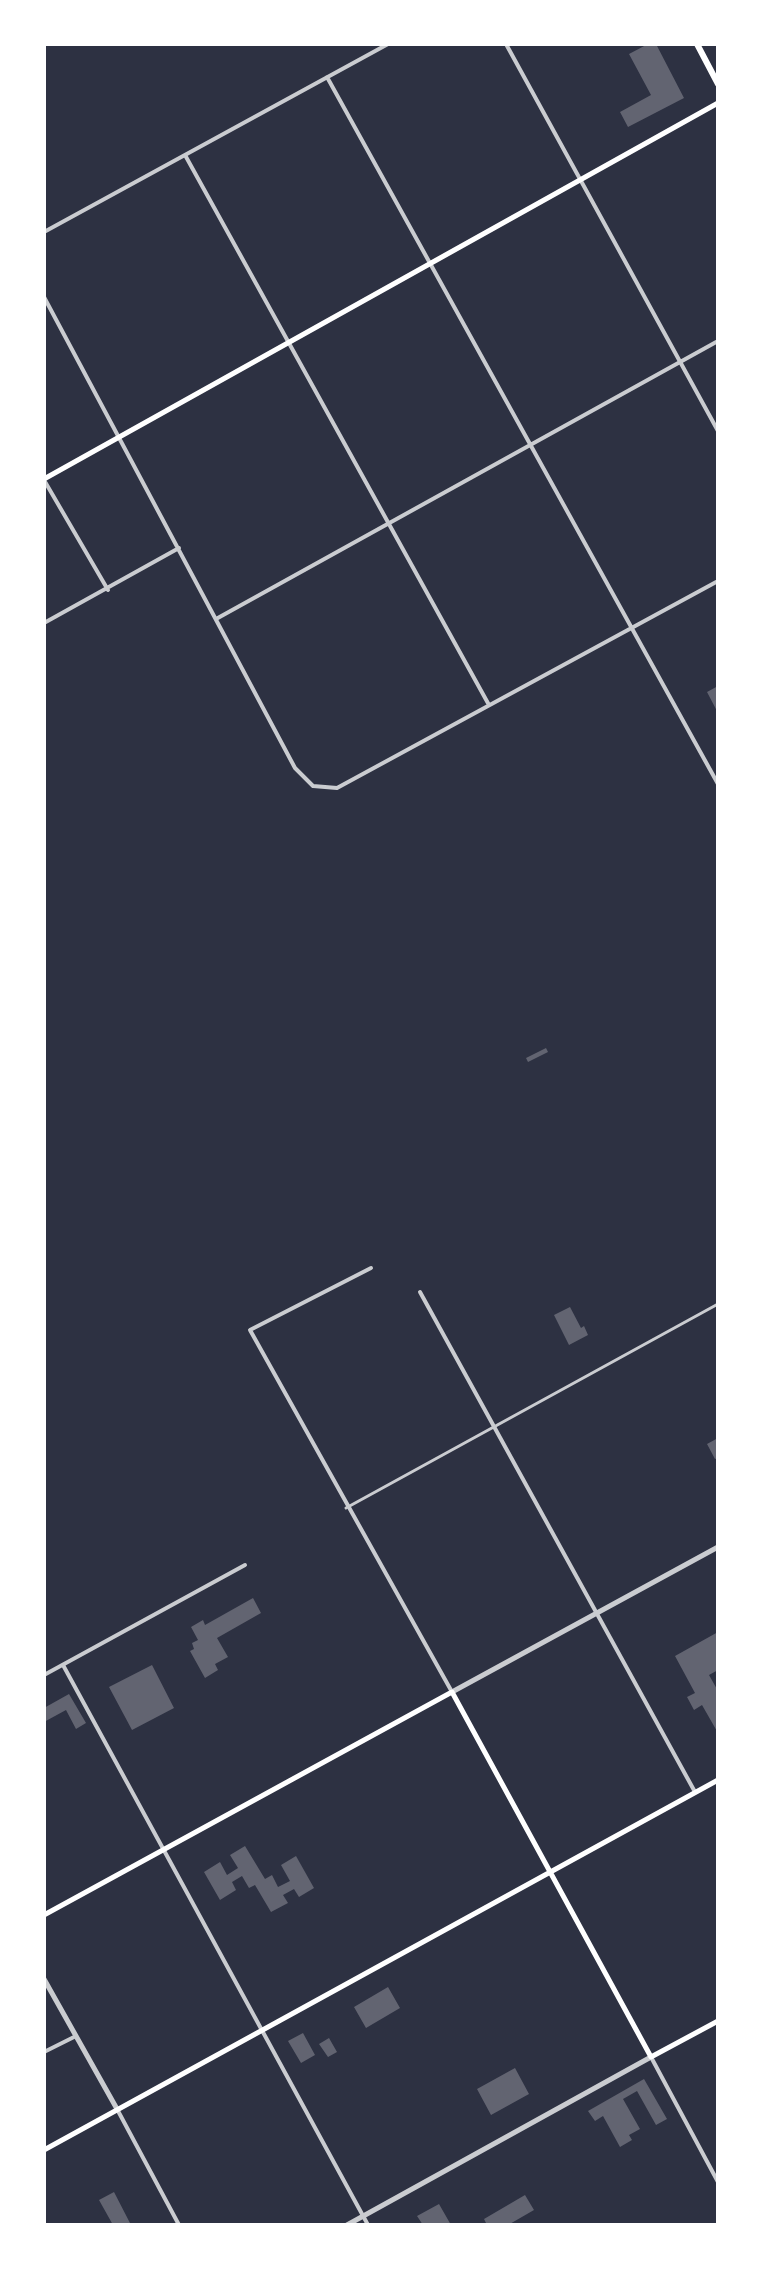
<!DOCTYPE html>
<html>
<head>
<meta charset="utf-8">
<style>
	body { margin:0 }
	#map { position:relative; width:762px; height:2269px; overflow:hidden; background:#2d3142; font-family:Lato,sans-serif }
	canvas { display:block }
	.frame { position:absolute; inset:0; border:46px solid #fff; pointer-events:none }
</style>
</head>
<body>
<div id="map">
<canvas width="762" height="2269"></canvas>
<div class="frame"></div>
</div>
<script>
const g = document.querySelector('canvas').getContext('2d');
g.lineJoin = 'round';
function paint(path, color) { g.fillStyle = color; g.fill(path, 'evenodd'); }
const poly = rows => new Path2D(rows.map(r => 'M' + r).join(''));
function strokePath(path, color, width, dash) { g.strokeStyle = color; g.lineWidth = width; g.lineCap = dash ? 'butt' : 'round'; g.setLineDash(dash || []); g.stroke(path); }
paint(poly([
	[648,44,656,44,684,98,628,127,620,112,651,95,629,54],
	[718,686,718,713,707,692],
	[546,1048,548,1052,528,1062,526,1058],
	[570,1307,581,1328,584,1326,588,1335,569,1345,554,1315],
	[718,1438,718,1458,715,1459,707,1444],
	[253,1598,261,1613,217,1638,228,1657,215,1664,218,1670,205,1678,190,1651,194,1649,192,1643,198,1640,191,1627,203,1620,205,1625],
	[718,1632,718,1670,709,1675,718,1691,718,1733,702,1705,694,1710,687,1697,695,1693,675,1656],
	[152,1665,174,1708,132,1730,109,1687],
	[69,1694,86,1723,76,1729,66,1710,44,1722,44,1708],
	[245,1846,265,1879,272,1875,278,1887,290,1881,281,1865,296,1856,314,1888,299,1897,294,1889,283,1895,288,1903,271,1912,255,1885,249,1888,242,1876,232,1882,236,1890,220,1900,204,1872,220,1862,227,1875,238,1868,230,1855],
	[388,1987,400,2008,366,2028,354,2007],
	[303,2033,315,2055,301,2063,288,2041],
	[329,2038,337,2052,328,2057,319,2044],
	[515,2068,529,2094,491,2115,477,2089],
	[644,2079,667,2119,656,2125,637,2091,623,2099,640,2129,629,2135,632,2140,620,2147,603,2116,595,2121,588,2111],
	[114,2192,131,2225,113,2225,99,2200],
	[525,2195,534,2210,508,2225,487,2225,484,2219],
	[439,2204,451,2225,423,2225,417,2216]
]), '#626471');
strokePath(poly([
	[346,1508,718,1304]
]), '#caccd0', 3);
strokePath(poly([
	[506,44,718,431],
	[327,77,718,784],
	[185,155,489,705],
	[44,232,388,44],
	[44,297,295,768,313,786,337,788,718,581],
	[44,480,108,590],
	[216,619,718,341],
	[44,623,179,548],
	[371,1268,250,1330,452,1692],
	[420,1292,695,1792],
	[63,1665,368,2225],
	[44,1675,245,1565],
	[44,2052,76,2036],
	[651,2057,718,2182],
	[117,2109,179,2225]
]), '#caccd0', 4);
strokePath(poly([
	[452,1692,718,1547],
	[44,1979,117,2109],
	[347,2225,651,2057]
]), '#caccd0', 5);
strokePath(poly([
	[44,479,718,103],
	[44,1915,452,1692,651,2057,718,2021],
	[44,2150,718,1780]
]), '#fff', 5);
strokePath(poly([
	[697,44,718,84]
]), '#fff', 6);
</script>
</body>
</html>
